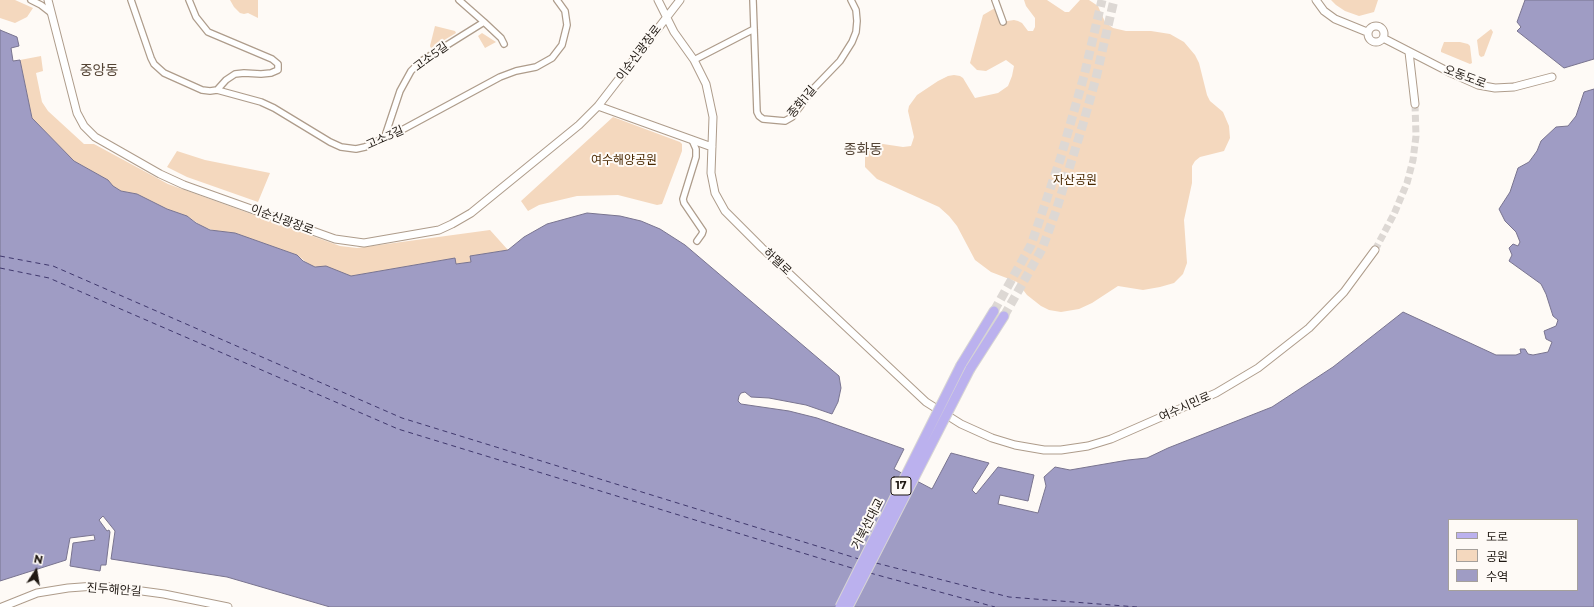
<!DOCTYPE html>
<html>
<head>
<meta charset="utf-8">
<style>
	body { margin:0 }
	#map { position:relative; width:1594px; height:607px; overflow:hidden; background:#fefaf6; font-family:Montserrat,"Noto Sans KR",sans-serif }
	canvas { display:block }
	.legend { position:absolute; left:1448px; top:519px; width:130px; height:72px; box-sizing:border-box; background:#fefaf6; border:1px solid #a5a09b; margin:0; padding:5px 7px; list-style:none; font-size:12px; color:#1f1812 }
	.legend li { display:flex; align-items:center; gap:8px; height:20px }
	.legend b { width:20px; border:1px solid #a5a09b }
	.north { position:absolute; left:16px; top:551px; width:40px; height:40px; -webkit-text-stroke:3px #fefaf6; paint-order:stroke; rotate:12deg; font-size:11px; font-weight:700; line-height:16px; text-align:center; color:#1f1812 }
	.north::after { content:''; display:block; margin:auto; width:14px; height:18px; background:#1f1812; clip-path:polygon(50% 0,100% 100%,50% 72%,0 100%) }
</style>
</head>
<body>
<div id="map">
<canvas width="1594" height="607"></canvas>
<ul class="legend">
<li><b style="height:5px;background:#bbb1ee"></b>도로</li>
<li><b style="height:11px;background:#f4d8be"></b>공원</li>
<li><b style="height:11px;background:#9f9cc4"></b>수역</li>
</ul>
<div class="north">N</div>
</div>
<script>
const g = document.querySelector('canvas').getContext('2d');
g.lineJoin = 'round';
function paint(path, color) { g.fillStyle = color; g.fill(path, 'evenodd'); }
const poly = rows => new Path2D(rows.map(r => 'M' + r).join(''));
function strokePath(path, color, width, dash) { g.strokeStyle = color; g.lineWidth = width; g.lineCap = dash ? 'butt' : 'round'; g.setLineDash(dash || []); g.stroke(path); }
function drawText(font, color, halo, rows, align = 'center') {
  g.font = font + ' Montserrat,"Noto Sans KR",sans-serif'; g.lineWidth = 4; g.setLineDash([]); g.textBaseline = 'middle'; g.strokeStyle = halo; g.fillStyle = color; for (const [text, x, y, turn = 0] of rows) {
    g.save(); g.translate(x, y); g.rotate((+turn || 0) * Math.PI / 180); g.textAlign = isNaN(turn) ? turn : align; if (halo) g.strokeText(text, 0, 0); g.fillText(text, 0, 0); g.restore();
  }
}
paint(poly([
	[0,0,15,0,33,8,27,17,15,23,0,18],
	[230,0,258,0,258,18,248,13,244,14,240,13,234,7],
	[1024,0,1047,0,1065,12,1069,12,1080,0,1089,0,1098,6,1105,22,1113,28,1126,31,1151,31,1170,34,1184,42,1195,55,1199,63,1207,95,1210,101,1223,112,1229,126,1230,138,1224,151,1200,157,1195,161,1192,166,1192,183,1184,220,1187,263,1183,274,1174,283,1160,287,1143,290,1118,286,1092,303,1079,309,1061,312,1049,310,1041,306,1027,295,1017,282,991,272,975,260,957,226,949,216,939,207,877,179,865,167,865,156,868,152,877,144,883,144,903,147,911,146,914,137,908,111,909,106,917,95,938,81,948,76,954,75,960,76,963,78,975,98,998,93,1008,86,1012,76,1014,66,1006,60,986,71,977,70,970,63,983,15,995,8,1001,22,1014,20,1018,21,1022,23,1028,31,1033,31,1035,27,1035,18,1026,6],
	[1331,0,1378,0,1374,12,1359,16,1345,11,1336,5],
	[435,26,455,31,456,33,431,48,430,46],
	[1491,29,1493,32,1484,56,1481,57,1479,55,1477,40],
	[482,33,496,42,485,48,478,36],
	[1444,42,1460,42,1468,44,1470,46,1472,63,1470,64,1441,52,1441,50],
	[41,56,43,71,36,73,42,102,48,111,84,144,94,144,168,184,340,246,357,248,490,230,508,250,470,256,471,262,456,264,455,258,351,276,326,267,319,267,311,266,297,255,235,233,216,231,203,227,187,216,167,209,137,194,121,191,113,186,108,180,74,161,32,118,20,60],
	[613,117,680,142,682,144,682,151,662,204,657,205,618,195,577,196,539,205,528,211,521,201],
	[177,151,205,160,270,173,258,202,187,177,167,167]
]), '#f4d8be');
const water = poly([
	[1525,0,1594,0,1594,59,1564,68,1517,31,1521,27,1517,22,1525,0],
	[0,30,17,37,19,46,11,48,13,61,20,60,32,118,74,161,108,180,113,186,121,191,137,194,167,209,187,216,196,223,210,230,235,233,297,255,303,261,315,267,326,266,351,276,455,258,456,264,471,262,470,256,508,250,524,237,547,224,587,213,620,216,641,221,660,229,685,245,839,376,841,388,838,402,832,414,806,405,769,398,751,397,745,392,741,393,739,396,738,401,741,404,789,411,817,418,904,449,894,469,932,489,951,453,989,463,972,490,976,494,998,467,1034,475,1028,501,1000,495,998,504,1038,513,1046,486,1044,477,1055,467,1070,470,1128,460,1147,458,1168,448,1272,407,1333,367,1403,312,1496,355,1516,355,1521,353,1520,349,1525,349,1528,354,1533,355,1548,352,1552,342,1546,339,1544,331,1556,326,1558,320,1553,316,1546,294,1541,284,1509,261,1512,255,1509,248,1513,244,1518,246,1520,242,1516,232,1505,221,1499,209,1510,192,1518,168,1529,162,1537,151,1541,141,1556,127,1568,126,1576,116,1584,92,1594,89,1594,607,330,607,227,577,111,559,115,531,103,516,99,520,107,531,109,530,110,532,106,565,101,565,100,571,70,566,73,543,95,540,94,535,70,538,66,560,0,581,0,30],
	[1449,520,1577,520,1577,590,1449,590,1449,520]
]);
paint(water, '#9f9cc4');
strokePath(water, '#79748f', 1);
strokePath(poly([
	[0,256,53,266,402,418,859,559],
	[0,268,49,278,398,429,855,569],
	[876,563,1009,597,1137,607],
	[870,573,995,607]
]), '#40386d', 1, [5, 4]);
strokePath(poly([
	[1375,250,1394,214,1407,183,1413,160,1416,136,1415,104]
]), '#ddd8d4', 7, [7, 3.5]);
strokePath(poly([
	[994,311,1031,245,1060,160,1084,76,1102,0],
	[1004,316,1042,249,1056,211,1083,124,1096,78,1114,0]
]), '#ddd8d4', 9, [9, 4.5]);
const minor = poly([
	[31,0,41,5,50,12],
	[131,0,151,58,154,64,164,73,202,90,210,91,217,90,261,102,274,108,330,142,341,147,356,149,365,147,400,131,500,77,516,71,536,67,552,58,562,45,567,25,565,11,557,0],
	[189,0,196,17,208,32,272,59,278,64,278,70,271,73,261,74,244,73,235,74,226,80,217,90],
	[753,0,757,112,759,116,763,119,785,121,792,117,813,89,840,61,852,42,856,32,857,21,856,10,851,0],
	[995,0,1003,22],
	[484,22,501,38,504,44],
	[694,60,754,29],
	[384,139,400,91,411,71,420,62,484,22,459,0],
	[692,140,696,149,696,157,683,199,684,203,703,231,702,234,697,241]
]);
const tertiary = poly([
	[48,0,77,113,84,126,95,137,160,174,184,185,335,239,364,243,439,230,452,224,471,213,579,125,598,106,680,0],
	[658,0,674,32,694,60,706,84,713,117,711,173,715,193,725,211,762,248,926,402,961,424,992,438,1015,445,1044,450,1061,450,1088,446,1111,439,1216,393,1258,368,1309,328,1344,292,1375,250],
	[1316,0,1324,11,1335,19,1367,32],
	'1368 34a8 8 0 1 1 16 0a8 8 0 1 1-16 0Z',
	[1383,38,1451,73,1478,85,1495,88,1514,87,1552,77],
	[1409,52,1415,104],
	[598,106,712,147],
	[2,607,37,593,68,588,95,586,112,587,164,594,228,607]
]);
const primary = poly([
	[961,365,994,311],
	[970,369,1004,316]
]);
strokePath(minor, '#ae9c8b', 8);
strokePath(tertiary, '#ae9c8b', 9);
strokePath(primary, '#d7d5d4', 11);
strokePath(minor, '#fff', 5.5);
strokePath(tertiary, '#fff', 7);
strokePath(primary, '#bbb1ee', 9);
const primaryBridge = poly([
	[840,607,961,365],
	[848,607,970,369]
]);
strokePath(primaryBridge, '#d7d5d4', 11, []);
strokePath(primaryBridge, '#bbb1ee', 9);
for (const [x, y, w] of [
	[901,486,20]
]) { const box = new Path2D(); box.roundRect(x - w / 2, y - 9, w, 18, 3); g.fillStyle = '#fefaf6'; g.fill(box); strokePath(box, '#1f1812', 1); }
drawText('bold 11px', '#1f1812', null, [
	["17",901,486]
]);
drawText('12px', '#1f1812', '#fefaf6', [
	["이순신광장로",639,53,-53],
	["고소5길",431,57,-36],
	["오동도로",1465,77,21],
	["종화1길",802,102,-50],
	["고소3길",385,138,-24],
	["이순신광장로",282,220,20],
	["하멜로",777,262,43],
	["여수시민로",1185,407,-24],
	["거북선대교",868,524,-63],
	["진두해안길",114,590,4]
]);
drawText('12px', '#492800', '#fefaf6', [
	["여수해양공원",624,160],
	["자산공원",1075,180]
]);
drawText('14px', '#544435', '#fefaf6', [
	["중앙동",99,71],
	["종화동",863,150]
]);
</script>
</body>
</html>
